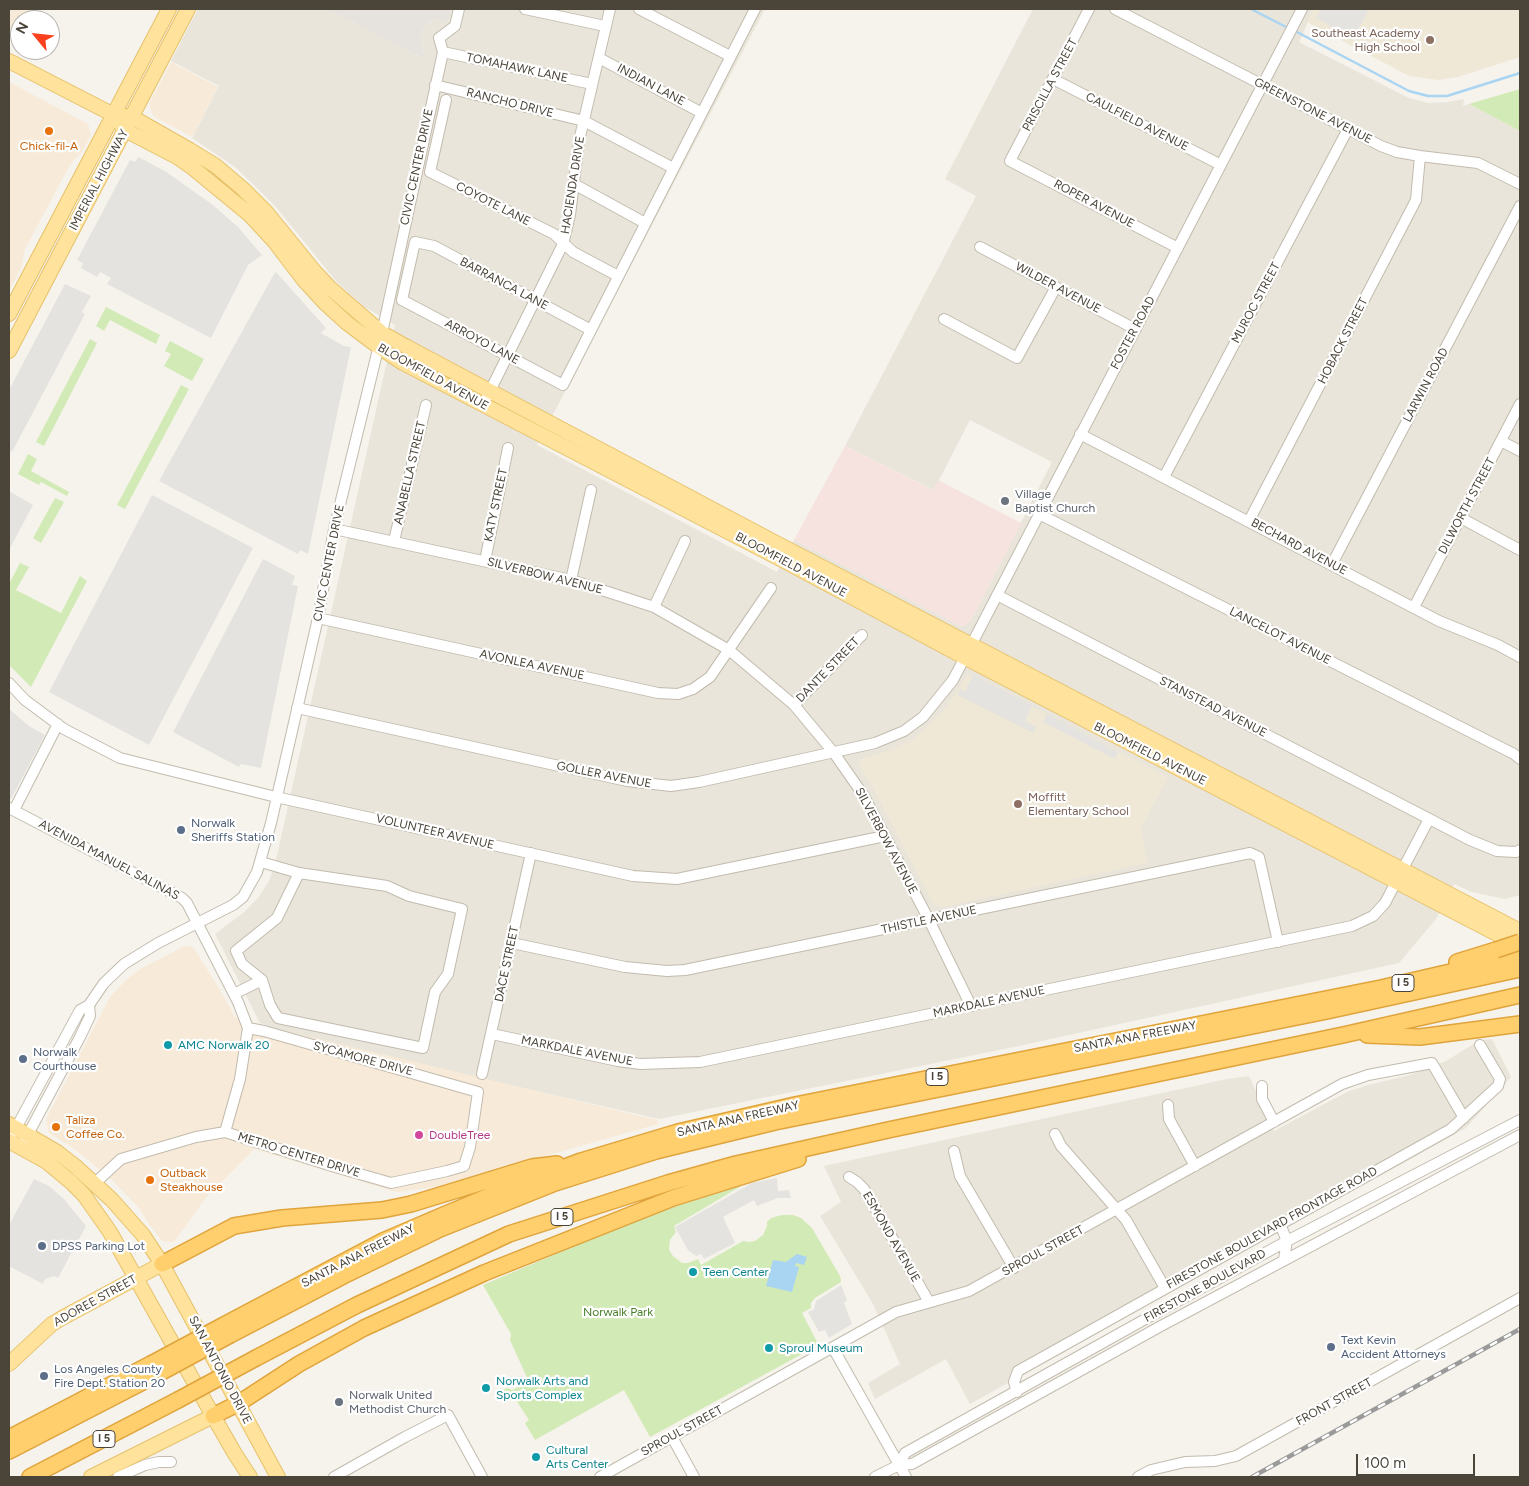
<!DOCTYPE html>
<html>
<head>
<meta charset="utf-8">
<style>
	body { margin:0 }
	#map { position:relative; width:1529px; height:1486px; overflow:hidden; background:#f6f3ec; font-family:Figtree,sans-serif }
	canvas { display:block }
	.frame { position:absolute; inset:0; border:10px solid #4b4439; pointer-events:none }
	.north { position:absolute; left:10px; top:10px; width:50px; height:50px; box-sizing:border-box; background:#fff; border:1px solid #b7b4b0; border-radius:50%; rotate:298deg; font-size:14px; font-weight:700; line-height:20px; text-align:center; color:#4b4439 }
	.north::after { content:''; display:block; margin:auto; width:18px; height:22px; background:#fc3f1d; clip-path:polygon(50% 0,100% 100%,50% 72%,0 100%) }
	.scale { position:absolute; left:1356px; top:1454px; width:119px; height:22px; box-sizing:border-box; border:2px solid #4b4439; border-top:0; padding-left:6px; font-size:15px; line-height:18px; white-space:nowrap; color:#4b4439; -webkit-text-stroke:4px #fff; paint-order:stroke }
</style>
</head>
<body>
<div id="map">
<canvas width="1529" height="1486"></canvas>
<div class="frame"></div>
<div class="north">N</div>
<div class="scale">100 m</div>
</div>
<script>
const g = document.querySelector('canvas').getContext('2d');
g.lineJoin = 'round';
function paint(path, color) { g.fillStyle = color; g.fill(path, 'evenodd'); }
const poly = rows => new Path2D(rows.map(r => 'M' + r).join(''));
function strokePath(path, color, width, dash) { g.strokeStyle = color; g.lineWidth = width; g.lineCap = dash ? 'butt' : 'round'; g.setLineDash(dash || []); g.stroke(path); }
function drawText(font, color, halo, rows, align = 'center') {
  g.font = font + ' Figtree,sans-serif'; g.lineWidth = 4.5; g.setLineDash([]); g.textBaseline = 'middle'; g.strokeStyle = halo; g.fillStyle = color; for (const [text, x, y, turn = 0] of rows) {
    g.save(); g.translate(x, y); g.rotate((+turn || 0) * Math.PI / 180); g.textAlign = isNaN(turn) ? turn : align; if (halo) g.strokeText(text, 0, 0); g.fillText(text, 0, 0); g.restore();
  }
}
paint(poly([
	[198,9,327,9,425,59,420,36,421,32,425,25,431,21,438,19,448,22,451,9,765,9,537,445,777,572,794,540,961,626,966,625,971,620,1052,462,970,420,934,490,845,446,976,196,945,179,1033,9,1314,9,1299,42,1409,98,1428,103,1447,102,1464,99,1463,106,1469,104,1520,131,1520,895,1505,899,1472,892,1454,884,1436,919,1399,963,1019,1046,659,1119,304,1038,260,1023,215,934,243,913,258,898,269,881,276,860,395,325,363,306,336,281,276,207,261,192,235,167,192,138,219,86,171,61],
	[1492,1039,1511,1077,1466,1128,970,1404,946,1359,875,1399,868,1383,900,1364,873,1304,820,1216,841,1202,824,1166,1227,1079,1249,1076,1274,1131,1347,1092,1368,1085,1410,1075,1446,1061,1480,1040]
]), '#eae5da');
paint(poly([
	[9,9,38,9,32,20,20,20,20,45,9,39],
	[171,62,218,87,192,137,153,116,149,104],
	[9,82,88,124,91,135,82,152,71,163,25,249,22,266,9,291],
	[185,946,193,947,220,990,235,1017,261,1025,657,1120,658,1124,436,1187,396,1192,254,1149,205,1199,174,1242,162,1241,151,1227,139,1208,111,1179,72,1147,49,1133,46,1119,110,997,126,980,142,968]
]), '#f7ead8');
paint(poly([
	[327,9,451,9,448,22,438,19,431,21,425,25,421,32,420,36,425,59]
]), '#e6e2dd');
paint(poly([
	[1314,9,1520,9,1520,57,1458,77,1438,80,1409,76,1307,22],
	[968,674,1168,777,1141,829,1147,863,942,907,936,905,932,902,873,788,858,764,861,759,886,752,915,738,945,709]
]), '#efe8d6');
paint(poly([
	[845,446,933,490,938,480,1021,523,971,620,966,625,960,626,794,540]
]), '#f6e3e0');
paint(poly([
	[1520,89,1520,131,1469,104],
	[106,307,160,335,156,344,110,320,104,331,96,326],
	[90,339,97,343,44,446,36,442],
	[170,341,204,359,192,381,164,366,171,354,165,351],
	[181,385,189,389,125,509,117,505],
	[28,454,37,459,31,471,69,492,67,496,41,482,39,485,18,474],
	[55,498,64,502,41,543,33,538],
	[20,563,29,567,16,590,61,613,80,576,87,581,31,687,9,665,9,584],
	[743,1185,674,1226,676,1232,670,1240,669,1250,673,1256,682,1263,688,1263,698,1259,701,1265,743,1241,749,1242,755,1241,763,1235,767,1226,767,1222,771,1218,782,1215,793,1215,801,1218,812,1228,840,1276,841,1280,841,1282,815,1298,811,1303,811,1308,802,1313,817,1342,815,1347,650,1437,624,1390,535,1440,525,1423,529,1420,514,1397,506,1400,500,1391,507,1388,512,1390,529,1382,510,1340,511,1334,483,1285,643,1217]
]), '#d2eab5');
paint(poly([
	[1321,9,1369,9,1356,33,1347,29,1344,33,1316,18],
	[138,157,165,171,213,205,238,227,262,255,248,265,211,338,107,284,111,278,100,272,97,277,81,268,83,263,77,260,130,160,135,162],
	[276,272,326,328,321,333,344,346,351,347,308,554,300,550,298,554,159,481,274,274],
	[65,284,91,296,82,312,85,314,12,452,9,450,9,390],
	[9,491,33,505,9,550],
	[152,495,253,548,149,745,49,692],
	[263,559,295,576,292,585,298,586,261,768,241,764,239,767,173,732],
	[973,675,1032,706,1025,721,1036,727,1033,733,957,695,960,689,965,691],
	[9,709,29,726,45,735,11,799,9,798],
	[1047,714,1118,752,1115,759,1043,722],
	[777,1178,778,1191,789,1190,791,1198,778,1198,757,1206,754,1200,723,1217,735,1243,704,1259,701,1254,696,1256,688,1250,675,1227,752,1183],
	[34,1179,49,1186,64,1199,86,1226,58,1278,54,1276,45,1279,43,1284,9,1266,9,1225],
	[841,1285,847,1300,844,1303,852,1324,829,1338,825,1330,819,1332,808,1312,814,1309,816,1301]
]), '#e5e3e0');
paint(poly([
	[797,1254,807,1257,804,1265,796,1263,795,1266,799,1267,792,1292,766,1286,773,1260,786,1262]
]), '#a9d4f2');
strokePath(poly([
	[1251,9,1290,29],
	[1295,31,1409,91,1428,96,1447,96,1520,73]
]), '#a9d4f2', 2.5);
const minor = poly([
	[525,9,605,26],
	[639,9,730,56],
	[1089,9,1010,161,1178,248],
	[1115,9,1381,146,1397,152,1420,156,1478,163,1520,184],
	[443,52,592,84],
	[599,58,702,113],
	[1053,79,1221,165],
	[435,85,584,121,673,168],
	[446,100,430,172,554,234,573,252,618,276],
	[574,184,645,223],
	[980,247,1135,329],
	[944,319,1017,358,1056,287],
	[591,330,434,246,415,242,402,300,563,385,755,9],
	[483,405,563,244,570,215,579,141,610,9],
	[1080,434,1439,621,1498,645,1520,657],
	[1501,441,1520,451],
	[1164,477,1348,129],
	[1039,514,1514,754,1520,759],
	[1461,518,1520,550],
	[1249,521,1416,200,1420,156],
	[334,529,571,580,654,607,729,650,794,705,834,753,864,796,929,920,971,1006],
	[394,541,426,405],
	[485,561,508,448],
	[1332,564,1520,206],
	[571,580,591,490],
	[997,595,1470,840,1497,851,1516,852,1520,850],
	[654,607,685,541],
	[1414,607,1520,404],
	[318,618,658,693,678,694,693,689,710,677,771,588],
	[9,683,25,700,64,729,120,758,276,797,633,876,677,879,885,836],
	[794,705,862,635],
	[297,708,627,781,671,786,699,782,875,743,904,731,923,717,953,680,1302,9],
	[9,808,182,898,187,903,238,1002,248,1028,240,1079,225,1132],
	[14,810,58,724],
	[261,862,299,873],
	[512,943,625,967,667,971,685,970,1250,853,1259,857,1278,942],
	[234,994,262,980,270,1005,278,1018,423,1048,435,992,448,974,462,909,409,896,387,886,299,873,277,918,236,951,242,964,262,980],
	[492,1034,618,1061,641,1064,700,1062,1352,926,1373,916,1385,903,1429,819],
	[482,1074,531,853],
	[1262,1086,1262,1099,1274,1122],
	[1168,1105,1169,1119,1195,1166],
	[1055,1134,1061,1146,1126,1220,1165,1288],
	[9,1138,16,1128,80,1010,89,1005],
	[25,1140,80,1037,90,1016,89,1005,104,983,124,964,158,943,233,905,243,897,257,872,271,823,318,618,334,529,382,333,443,52,439,38,455,26,459,9],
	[954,1151,960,1176,1014,1268],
	[849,1177,857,1182,864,1189,929,1302],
	[95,1183,121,1159,196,1137,225,1132,332,1166,391,1183,447,1171,464,1166,470,1147,478,1092,264,1031,248,1028],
	[1280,1224,1287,1241,1284,1259],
	[833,1348,906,1477],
	[1017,1392,1014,1382,1018,1371,1451,1129,1498,1086,1500,1079,1480,1045],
	[672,1437,694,1477],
	[899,1465,905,1453,1158,1312,1287,1241,1520,1120],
	[118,1477,145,1465,159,1462,171,1462],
	[334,1477,405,1437,448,1415,482,1477],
	[600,1477,896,1312,969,1291,1342,1084,1368,1075,1432,1063,1464,1118],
	[875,1477,899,1465,912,1464,1161,1326,1520,1135],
	[1138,1477,1151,1470,1185,1462,1215,1461,1236,1456,1520,1298]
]);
const major = poly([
	[9,61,114,115,132,117,190,150,216,166,243,189,267,213,314,271,330,288,382,333,407,347,776,543,1520,931],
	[114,115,125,130,177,157,193,168,250,215,274,241,303,279,325,303,347,323,379,347,403,363,788,563,964,657,1520,946],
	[9,314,169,9],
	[9,351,188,9],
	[9,1124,57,1152,75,1166,112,1200,143,1235,162,1264,278,1477],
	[9,1141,47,1162,71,1182,84,1195,110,1232,216,1421,235,1454,250,1477],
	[9,1364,52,1324,62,1318,162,1264],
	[91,1477,213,1416]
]);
const highway = poly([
	[1457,962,1496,950],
	[1367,1035,1420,1037,1520,1024],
	[162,1264,234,1226,282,1218,382,1210,411,1204,532,1167,557,1164],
	[224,1325,383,1241,439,1217,501,1191,581,1161,678,1132,795,1105,1381,988,1520,956],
	[230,1335,343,1276,440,1229,555,1183,656,1151,775,1122,1327,1011,1520,969],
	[256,1358,357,1305,509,1234,668,1183,736,1164,888,1130,1343,1035,1520,995],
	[213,1416,239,1403,299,1364,364,1328,484,1273,673,1198,798,1159],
	[9,1438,151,1364],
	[9,1451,156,1375],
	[30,1477,178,1400]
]);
strokePath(minor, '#c2bbae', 12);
strokePath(major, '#e6c16a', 16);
strokePath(highway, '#e0a43c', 18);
strokePath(minor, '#fff', 10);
strokePath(major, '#ffe39c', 14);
strokePath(highway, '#ffcf6e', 15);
const rail = poly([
	[1252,1477,1520,1329]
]);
strokePath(rail, '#9a9a9a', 4.5);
strokePath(rail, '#fff', 2.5, [8]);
const highwayBridge = poly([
	[1496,950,1520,942],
	[151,1364,224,1325],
	[156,1375,230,1335],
	[178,1400,256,1358]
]);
strokePath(highwayBridge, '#e0a43c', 18, []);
strokePath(highwayBridge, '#ffcf6e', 15);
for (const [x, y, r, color] of [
	[1430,40,5,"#8d6e63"],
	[49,131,5,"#e8710a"],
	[1005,501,5,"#6b7280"],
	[1018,804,5,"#8d6e63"],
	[181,830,5,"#5c6f8a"],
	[168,1045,5,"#0f9aa8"],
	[23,1059,5,"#5c6f8a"],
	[56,1127,5,"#e8710a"],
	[419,1135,5,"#d1479c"],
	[150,1180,5,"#e8710a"],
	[42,1246,5,"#5c6f8a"],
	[693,1272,5,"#0f9aa8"],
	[1331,1347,5,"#5c6f8a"],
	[769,1348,5,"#0f9aa8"],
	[44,1376,5,"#5c6f8a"],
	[486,1388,5,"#0f9aa8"],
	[339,1402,5,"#6b7280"],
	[536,1457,5,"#0f9aa8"]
]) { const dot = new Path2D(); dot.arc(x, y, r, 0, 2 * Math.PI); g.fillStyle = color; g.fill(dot); strokePath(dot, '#fff', 2); }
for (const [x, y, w] of [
	[1403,983,22],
	[937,1077,22],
	[562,1217,22],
	[104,1439,22]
]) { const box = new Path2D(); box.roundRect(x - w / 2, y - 8.5, w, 17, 4); g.fillStyle = '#fff'; g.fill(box); strokePath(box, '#4b4439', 1); }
drawText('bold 11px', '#4b4439', null, [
	["I 5",1403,983],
	["I 5",937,1077],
	["I 5",562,1217],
	["I 5",104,1439]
]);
drawText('12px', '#785e54', '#fff', [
	["Southeast Academy",1420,33],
	["High School",1420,47],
	["Moffitt",1028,797,"left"],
	["Elementary School",1028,811,"left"]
], 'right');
drawText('12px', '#4b4439', '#fff', [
	["TOMAHAWK LANE",517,68,12],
	["INDIAN LANE",651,85,28],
	["PRISCILLA STREET",1050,85,-62],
	["RANCHO DRIVE",510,103,14],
	["GREENSTONE AVENUE",1313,111,27],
	["CAULFIELD AVENUE",1137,122,27],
	["CIVIC CENTER DRIVE",417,167,-78],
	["IMPERIAL HIGHWAY",99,180,-62],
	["HACIENDA DRIVE",573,185,-81],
	["COYOTE LANE",493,204,27],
	["ROPER AVENUE",1094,204,28],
	["BARRANCA LANE",504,284,28],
	["WILDER AVENUE",1058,288,28],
	["MUROC STREET",1256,303,-62],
	["FOSTER ROAD",1133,333,-62],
	["HOBACK STREET",1343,341,-63],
	["ARROYO LANE",482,342,28],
	["BLOOMFIELD AVENUE",433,377,29],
	["LARWIN ROAD",1426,385,-62],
	["ANABELLA STREET",410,473,-77],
	["KATY STREET",496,505,-78],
	["DILWORTH STREET",1467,506,-62],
	["BECHARD AVENUE",1299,547,28],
	["CIVIC CENTER DRIVE",329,563,-79],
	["BLOOMFIELD AVENUE",791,565,28],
	["SILVERBOW AVENUE",545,576,14],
	["LANCELOT AVENUE",1280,636,27],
	["AVONLEA AVENUE",532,665,12],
	["DANTE STREET",828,670,-46],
	["STANSTEAD AVENUE",1213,707,27],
	["BLOOMFIELD AVENUE",1150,754,27],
	["GOLLER AVENUE",604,775,11],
	["VOLUNTEER AVENUE",435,832,13],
	["SILVERBOW AVENUE",886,841,62],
	["AVENIDA MANUEL SALINAS",109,860,28],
	["THISTLE AVENUE",929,920,-12],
	["DACE STREET",507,964,-78],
	["MARKDALE AVENUE",989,1002,-12],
	["SANTA ANA FREEWAY",1135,1037,-11],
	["MARKDALE AVENUE",577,1051,11],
	["SYCAMORE DRIVE",363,1059,15],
	["SANTA ANA FREEWAY",738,1119,-13],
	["METRO CENTER DRIVE",299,1155,17],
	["FIRESTONE BOULEVARD FRONTAGE ROAD",1272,1228,-29],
	["ESMOND AVENUE",891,1237,60],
	["SPROUL STREET",1043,1251,-29],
	["SANTA ANA FREEWAY",358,1256,-27],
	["FIRESTONE BOULEVARD",1205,1286,-29],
	["ADOREE STREET",95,1301,-29],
	["SAN ANTONIO DRIVE",220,1370,62],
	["FRONT STREET",1334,1402,-29],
	["SPROUL STREET",682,1431,-29]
]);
drawText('12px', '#c56008', '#fff', [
	["Chick-fil-A",49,146,"center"],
	["Taliza",66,1120],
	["Coffee Co.",66,1134],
	["Outback",160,1173],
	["Steakhouse",160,1187]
], 'left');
drawText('12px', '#5b616d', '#fff', [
	["Village",1015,494],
	["Baptist Church",1015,508],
	["Norwalk United",349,1395],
	["Methodist Church",349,1409]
], 'left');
drawText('12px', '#4e5e75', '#fff', [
	["Norwalk",191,823],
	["Sheriffs Station",191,837],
	["Norwalk",33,1052],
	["Courthouse",33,1066],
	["DPSS Parking Lot",52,1246],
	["Text Kevin",1341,1340],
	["Accident Attorneys",1341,1354],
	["Los Angeles County",54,1369],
	["Fire Dept. Station 20",54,1383]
], 'left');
drawText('12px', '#0d838f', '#fff', [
	["AMC Norwalk 20",178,1045],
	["Teen Center",703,1272],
	["Sproul Museum",779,1348],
	["Norwalk Arts and",496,1381],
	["Sports Complex",496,1395],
	["Cultural",546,1450],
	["Arts Center",546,1464]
], 'left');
drawText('12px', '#b23c85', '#fff', [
	["DoubleTree",429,1135]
], 'left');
drawText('12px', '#4a7f2a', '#fff', [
	["Norwalk Park",618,1312]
]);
</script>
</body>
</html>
